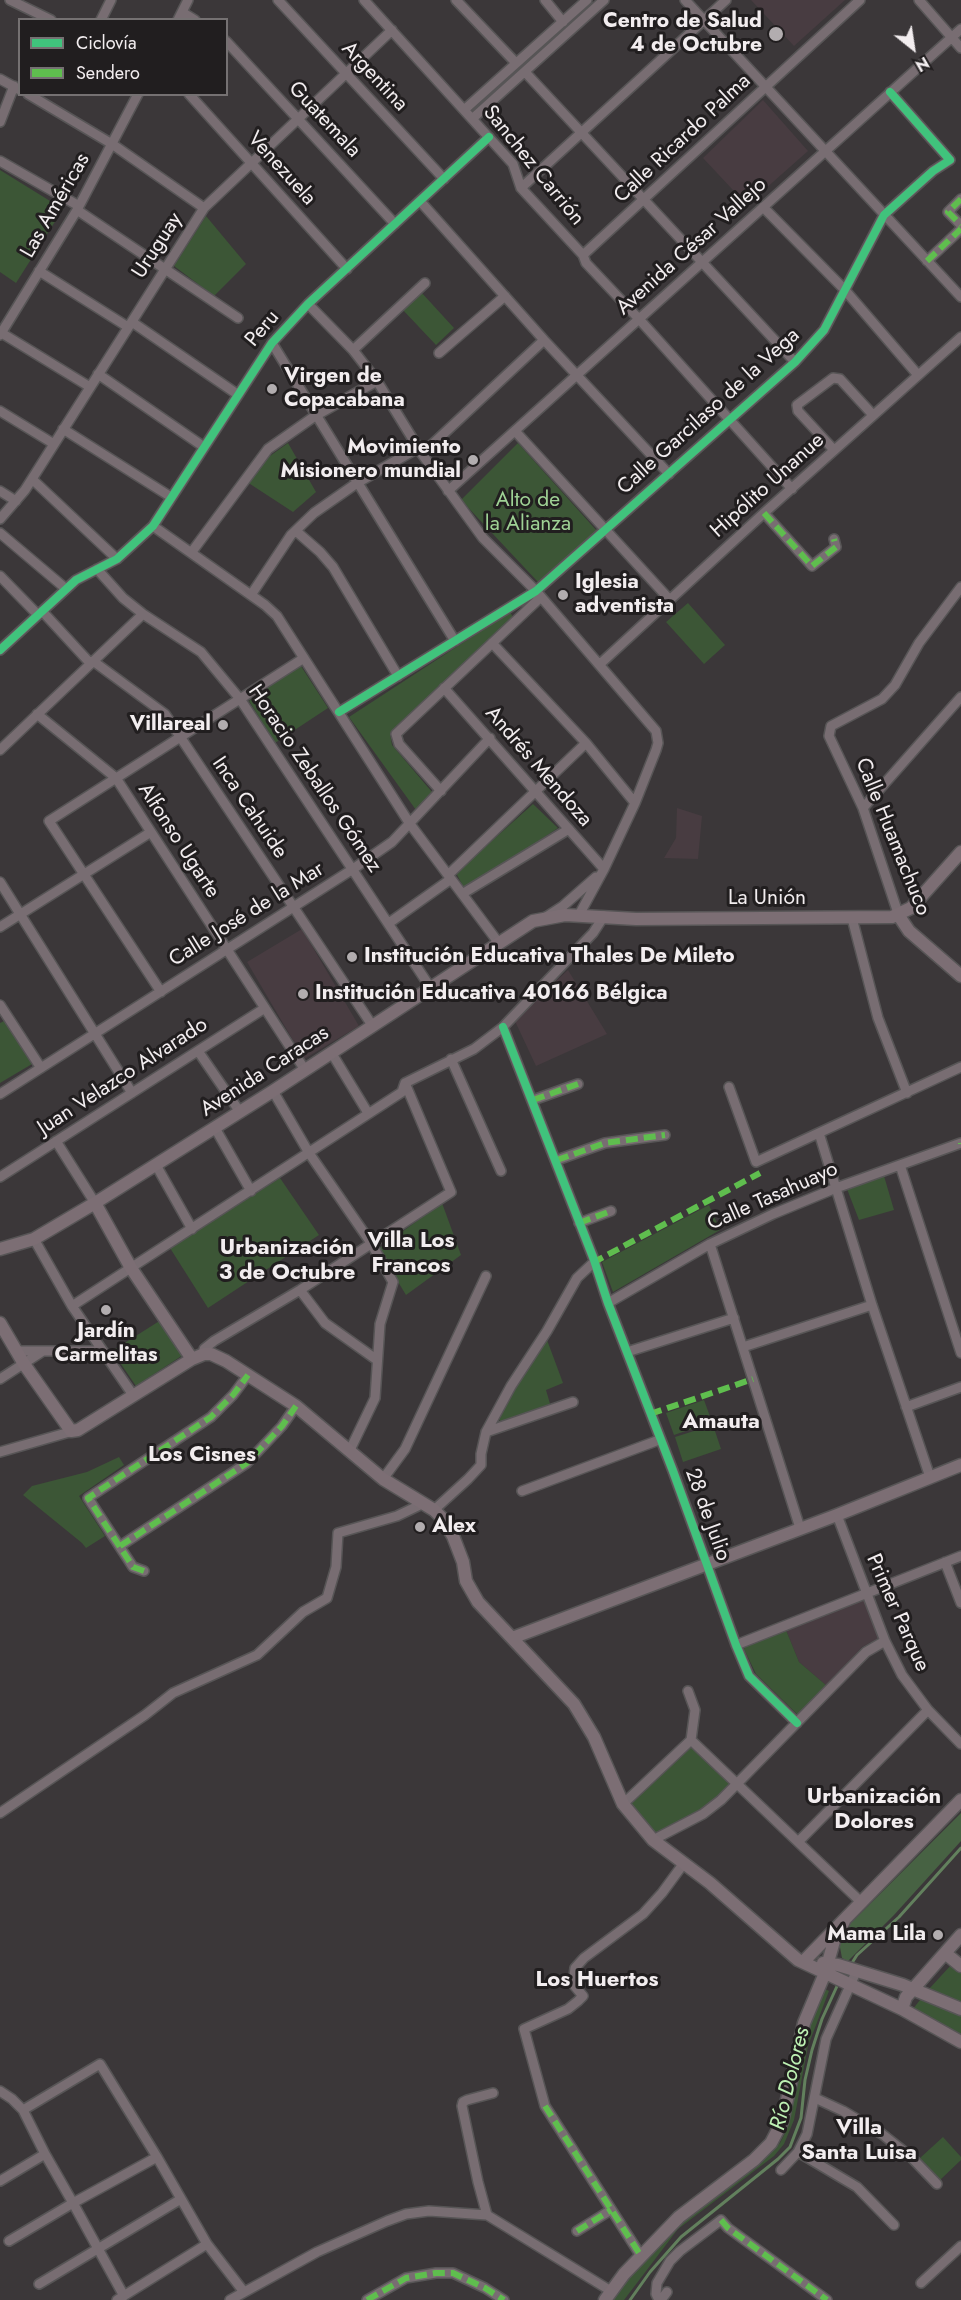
<!DOCTYPE html>
<html>
<head>
<meta charset="utf-8">
<style>
	body { margin:0 }
	#map { position:relative; width:961px; height:2300px; overflow:hidden; background:#3b3739; font-family:Jost,sans-serif }
	canvas { display:block }
	.legend { position:absolute; left:18px; top:18px; width:210px; height:78px; box-sizing:border-box; background:#211e1f; border:2px solid #757172; margin:0; padding:8px 10px; list-style:none; font-size:18px; color:#f2edef }
	.legend li { display:flex; align-items:center; gap:12px; height:30px }
	.legend b { width:30px; border:2px solid #757172 }
	.north { position:absolute; left:883px; top:18px; width:60px; height:60px; -webkit-text-stroke:4px #211e1f; paint-order:stroke; rotate:150deg; font-size:16px; font-weight:700; line-height:24px; text-align:center; color:#f2edef }
	.north::after { content:''; display:block; margin:auto; width:21px; height:27px; background:#f2edef; clip-path:polygon(50% 0,100% 100%,50% 72%,0 100%) }
</style>
</head>
<body>
<div id="map">
<canvas width="961" height="2300"></canvas>
<ul class="legend">
<li><b style="height:8px;background:#40c37c"></b>Ciclovía</li>
<li><b style="height:8px;background:#5fbe4e"></b>Sendero</li>
</ul>
<div class="north">N</div>
</div>
<script>
const g = document.querySelector('canvas').getContext('2d');
g.lineJoin = 'round';
function paint(path, color) { g.fillStyle = color; g.fill(path, 'evenodd'); }
const poly = rows => new Path2D(rows.map(r => 'M' + r).join(''));
function strokePath(path, color, width, dash) { g.strokeStyle = color; g.lineWidth = width; g.lineCap = dash ? 'butt' : 'round'; g.setLineDash(dash || []); g.stroke(path); }
function drawText(font, color, halo, rows, align = 'center') {
  g.font = font + ' Jost,sans-serif'; g.lineWidth = 6; g.setLineDash([]); g.textBaseline = 'middle'; g.strokeStyle = halo; g.fillStyle = color; for (const [text, x, y, turn = 0] of rows) {
    g.save(); g.translate(x, y); g.rotate((+turn || 0) * Math.PI / 180); g.textAlign = isNaN(turn) ? turn : align; if (halo) g.strokeText(text, 0, 0); g.fillText(text, 0, 0); g.restore();
  }
}
paint(poly([
	[751,0,845,0,794,46],
	[763,100,808,151,747,205,703,158],
	[677,808,702,816,698,859,664,858,676,838],
	[302,929,359,1026,304,1059,247,962],
	[568,970,607,1034,536,1066,514,1019],
	[864,1600,879,1638,862,1647,827,1686,799,1662,786,1630]
]), '#483c41');
paint(poly([
	[0,170,63,209,16,283,0,272],
	[206,216,246,264,214,296,174,266],
	[421,292,454,328,436,345,402,309],
	[288,443,316,492,293,512,247,482,263,461],
	[518,443,597,531,538,582,461,500],
	[688,603,725,645,704,664,666,622],
	[510,612,513,617,390,733,392,745,432,792,416,810,349,717],
	[299,663,328,708,275,743,249,701],
	[533,804,558,828,465,890,456,873],
	[4,1021,32,1064,0,1083,0,1023],
	[884,1176,894,1210,859,1220,847,1189],
	[280,1178,319,1235,208,1308,170,1248],
	[442,1203,461,1255,406,1295,378,1249],
	[709,1205,720,1230,613,1292,602,1262],
	[161,1320,183,1355,136,1386,112,1351],
	[547,1340,563,1383,546,1390,551,1407,503,1422,499,1420,516,1384],
	[704,1400,712,1422,674,1435,666,1413],
	[713,1425,721,1449,683,1462,675,1437],
	[119,1457,124,1465,79,1496,105,1536,86,1548,82,1543,23,1495,32,1486,87,1472],
	[786,1630,799,1662,827,1686,800,1714,797,1714,756,1674,744,1649,745,1646],
	[691,1740,738,1784,720,1799,653,1840,627,1803],
	[952,1964,961,1972,961,2004,929,1989],
	[823,1988,829,1991,808,2046,794,2120,784,2144,774,2156,678,2229,624,2300,612,2300,621,2286,676,2226,771,2152,780,2143,786,2131,800,2055],
	[923,1996,961,2013,961,2034,913,2009],
	[943,2137,961,2157,961,2160,940,2180,920,2158]
]), '#3c5636');
paint(poly([
	[961,1813,961,1841,894,1915,848,1961,842,1958,839,1942,843,1931]
]), '#476243');
strokePath(poly([
	[850,1966,857,1955,899,1917,961,1848],
	[630,2300,650,2272,681,2237,778,2159,790,2147,801,2118,805,2080,812,2050,822,2019,838,1984]
]), '#62805d', 3);
const street = poly([
	[10,0,51,20],
	[278,0,444,179],
	[364,0,513,164,521,188,583,255,586,263,639,319,792,489],
	[456,0,516,63],
	[545,0,563,22],
	[685,0,961,297],
	[919,0,961,48],
	[182,12,195,20],
	[101,20,111,0],
	[178,20,188,0],
	[226,41,395,224],
	[525,72,795,362],
	[0,79,20,90],
	[28,94,112,144,204,208],
	[189,94,347,269],
	[464,110,587,0],
	[472,119,604,0],
	[0,122,14,86],
	[0,161,79,206],
	[521,188,726,0],
	[961,199,948,212,961,225],
	[420,201,544,340,669,474],
	[763,207,844,289,918,375],
	[77,210,238,318],
	[583,255,860,0],
	[927,261,961,229],
	[39,271,128,327],
	[308,304,353,350,377,381,422,454,483,538,536,591,656,731,658,743,656,750,635,803,604,869,579,915],
	[132,322,237,394],
	[0,332,90,387],
	[0,335,77,210,138,94],
	[272,343,455,641],
	[353,350,425,283],
	[439,353,505,296],
	[98,374,204,447],
	[0,411,54,444],
	[63,429,171,497],
	[515,431,670,600],
	[834,450,798,411,797,405,833,378,840,379,873,415],
	[422,454,544,340],
	[32,479,117,559],
	[0,491,16,501],
	[448,491,961,29],
	[764,513,812,566,836,547,834,539],
	[0,519,25,490,204,208,392,30],
	[153,526,265,605,277,616,410,824,498,942],
	[296,531,320,552,333,567,398,676],
	[0,533,65,588],
	[191,553,268,449,315,416,377,381],
	[97,569,123,598,143,614,201,652,240,699,430,987],
	[0,576,38,615],
	[251,595,291,535,314,513,357,483,418,448],
	[42,611,90,663],
	[492,643,586,743,635,803],
	[0,650,76,580,117,559,153,526,272,343,308,304,489,137],
	[93,661,165,714,372,1025],
	[600,664,764,513,961,337],
	[444,688,604,869],
	[339,712,536,591,795,362,824,330,884,215,933,171,950,160,890,92],
	[37,714,116,778,305,1070],
	[0,750,143,614],
	[441,791,399,744,396,734,541,597],
	[863,808,961,697],
	[448,875,586,743],
	[0,882,132,1093],
	[462,894,569,829],
	[899,916,863,808,829,736,831,726,882,699,895,685,919,643,961,587],
	[546,917,563,906,596,877],
	[852,918,878,1018,907,1093],
	[389,923,451,879],
	[0,927,151,832],
	[161,992,49,821,304,658],
	[0,1005,41,1068],
	[503,1027,593,1257,608,1303,673,1471,736,1645,749,1676,797,1723],
	[198,1051,240,1112],
	[331,1052,368,1113],
	[451,1059,501,1171],
	[729,1087,756,1162,961,1067],
	[273,1091,309,1153,371,1243,393,1282,380,1324,375,1398,350,1450],
	[0,1094,353,869,392,842,490,738],
	[533,1100,578,1084],
	[215,1128,251,1191],
	[819,1133,872,1305,930,1477],
	[56,1141,95,1203],
	[557,1160,605,1143,665,1135],
	[156,1165,192,1229],
	[900,1165,961,1353],
	[0,1177,265,1008],
	[579,1223,611,1211],
	[34,1239,72,1306,133,1395],
	[710,1244,800,1528],
	[300,1290,325,1323,377,1360],
	[608,1303,710,1244,773,1214,836,1188,961,1143],
	[72,1306,402,1092,405,1083,474,1049,503,1027,593,933,604,916],
	[743,1347,872,1305],
	[16,1351,102,1351],
	[627,1352,734,1318],
	[204,1354,204,1349,214,1341,300,1290,451,1192,405,1083],
	[0,1379,43,1351],
	[906,1407,961,1387],
	[486,1432,573,1402],
	[0,1452,73,1431],
	[383,1479,405,1449,486,1276],
	[522,1491,659,1440],
	[434,1510,468,1479,481,1465,481,1454,486,1432,511,1386,547,1331,577,1278,594,1262],
	[837,1515,885,1641,902,1675,928,1710,961,1744],
	[120,1546,247,1463,282,1426,296,1406],
	[945,1562,961,1603],
	[144,1571,133,1567,88,1498,211,1417,233,1395,248,1375],
	[736,1645,961,1556],
	[691,1740,861,1902],
	[623,1804,691,1740,695,1710,688,1691],
	[0,1813,145,1715,173,1693,257,1655,303,1612,327,1598,336,1567,338,1533,397,1516,422,1504],
	[653,1840,703,1814,721,1800,866,1652,885,1641],
	[799,1841,928,1710],
	[0,2091,12,2099,23,2110,100,2064,157,2157,207,2244,244,2292],
	[815,2098,843,2111,882,2134,911,2157,937,2184],
	[23,2110,45,2154],
	[798,2152,857,2187,894,2225],
	[781,2170,798,2152,807,2134,826,2039,857,1970],
	[0,2181,45,2154,73,2203,157,2157],
	[487,2215,478,2182,462,2106,463,2102,467,2100,493,2093],
	[577,2231,611,2210],
	[9,2241,73,2203,124,2296],
	[641,2256,545,2106,524,2029,568,2009,578,2001,583,1996,573,1984,575,1968,584,1958,643,1914,662,1893,684,1863],
	[921,2283,961,2246],
	[39,2284,181,2199],
	[117,2300,207,2244],
	[230,2300,317,2252,387,2221,406,2214,429,2211,487,2215,611,2291],
	[367,2300,406,2278,436,2273,453,2273,485,2288,504,2300],
	[659,2300,656,2294,657,2283,670,2261,680,2251,721,2220,728,2228,827,2300],
	[661,2300,667,2292]
]);
const secondary = poly([
	[899,916,909,931,961,976],
	[95,1203,131,1268,192,1359],
	[0,1249,34,1239,95,1203,273,1091,533,921,565,915,636,919,892,917,911,908,961,852],
	[0,1323,24,1364,71,1431,78,1430,192,1359,204,1354,211,1354,226,1361,296,1406,383,1479,434,1510,442,1518,453,1536,463,1562,466,1581,478,1602,574,1704,594,1737,623,1804,653,1840,710,1883,798,1960,902,2009,961,2042],
	[512,1638,837,1515,961,1465],
	[945,1953,961,1966],
	[804,1961,961,1800],
	[823,1963,838,1965,903,1985,961,2009],
	[902,2009,906,1997,961,1935],
	[605,2300,624,2274,679,2217,754,2160,771,2143,782,2122,804,2023,825,1973,834,1941,844,1921]
]);
strokePath(street, '#575556', 12);
strokePath(secondary, '#575556', 15);
strokePath(street, '#786d72', 9);
strokePath(secondary, '#7c6e74', 12);
strokePath(poly([
	[961,199,948,212,961,225],
	[927,261,961,229],
	[764,513,812,566,836,547,834,539],
	[533,1100,578,1084],
	[961,1143,961,1144],
	[557,1160,605,1143,665,1135],
	[579,1223,611,1211],
	[594,1260,594,1262,760,1173],
	[650,1414,753,1379],
	[120,1546,247,1463,282,1426,296,1406],
	[144,1571,133,1567,88,1498,211,1417,233,1395,248,1375],
	[545,2106,641,2256],
	[721,2220,728,2228,827,2300],
	[577,2231,611,2210],
	[367,2300,406,2278,436,2273,453,2273,485,2288,504,2300]
]), '#5fbe4e', 6, [12, 6]);
strokePath(poly([
	[0,650,76,580,117,559,153,526,272,343,308,304,489,137],
	[339,712,536,591,795,362,824,330,884,215,933,171,950,160,890,92],
	[503,1027,593,1257,608,1303,673,1471,736,1645,749,1676,797,1723]
]), '#40c37c', 8);
for (const [x, y, r, color] of [
	[776,34,8,"#b2adaf"],
	[272,389,6,"#b2adaf"],
	[473,460,6,"#b2adaf"],
	[563,595,6,"#b2adaf"],
	[223,725,6,"#b2adaf"],
	[352,957,6,"#b2adaf"],
	[303,994,6,"#b2adaf"],
	[106,1310,6,"#b2adaf"],
	[420,1527,6,"#b2adaf"],
	[938,1935,6,"#b2adaf"]
]) { const dot = new Path2D(); dot.arc(x, y, r, 0, 2 * Math.PI); g.fillStyle = color; g.fill(dot); strokePath(dot, '#211e1f', 2); }
drawText('bold 21px', '#f2edef', '#211e1f', [
	["Centro de Salud",762,22,"right"],
	["4 de Octubre",762,46,"right"],
	["Virgen de",284,377],
	["Copacabana",284,401],
	["Movimiento",461,448,"right"],
	["Misionero mundial",461,472,"right"],
	["Iglesia",575,583],
	["adventista",575,607],
	["Villareal",211,725,"right"],
	["Institución Educativa Thales De Mileto",364,957],
	["Institución Educativa 40166 Bélgica",315,994],
	["Jardín",106,1332,"center"],
	["Carmelitas",106,1356,"center"],
	["Alex",432,1527],
	["Mama Lila",926,1935,"right"]
], 'left');
drawText('21px', '#f2edef', '#211e1f', [
	["Argentina",374,77,47],
	["Guatemala",324,120,47],
	["Calle Ricardo Palma",683,139,-43],
	["Sanchez Carrión",533,166,51],
	["Venezuela",281,169,48],
	["Las Américas",56,206,-60],
	["Uruguay",158,246,-57],
	["Avenida César Vallejo",692,247,-42],
	["Peru",263,329,-50],
	["Calle Garcilaso de la Vega",709,412,-42],
	["Hipólito Unanue",768,486,-42],
	["Andrés Mendoza",538,767,49],
	["Horacio Zeballos Gómez",314,779,56],
	["Inca Cahuide",249,808,56],
	["Calle Huamachuco",892,837,68],
	["Alfonso Ugarte",178,841,57],
	["La Unión",767,899],
	["Calle José de la Mar",247,915,-32],
	["Avenida Caracas",265,1072,-33],
	["Juan Velazco Alvarado",123,1077,-33],
	["Calle Tasahuayo",773,1197,-24],
	["28 de Julio",707,1515,70],
	["Primer Parque",897,1613,66]
]);
drawText('21px', '#9fd295', '#211e1f', [
	["Alto de",528,501],
	["la Alianza",528,525]
]);
drawText('bold 22px', '#f2edef', '#211e1f', [
	["Villa Los",411,1242],
	["Francos",411,1267],
	["Urbanización",287,1249],
	["3 de Octubre",287,1274],
	["Amauta",721,1423],
	["Los Cisnes",202,1456],
	["Urbanización",874,1798],
	["Dolores",874,1823],
	["Los Huertos",597,1981],
	["Villa",859,2129],
	["Santa Luisa",859,2154]
]);
drawText('italic 22px', '#bdf1b3', '#211e1f', [
	["Río Dolores",791,2079,-76]
]);
</script>
</body>
</html>
